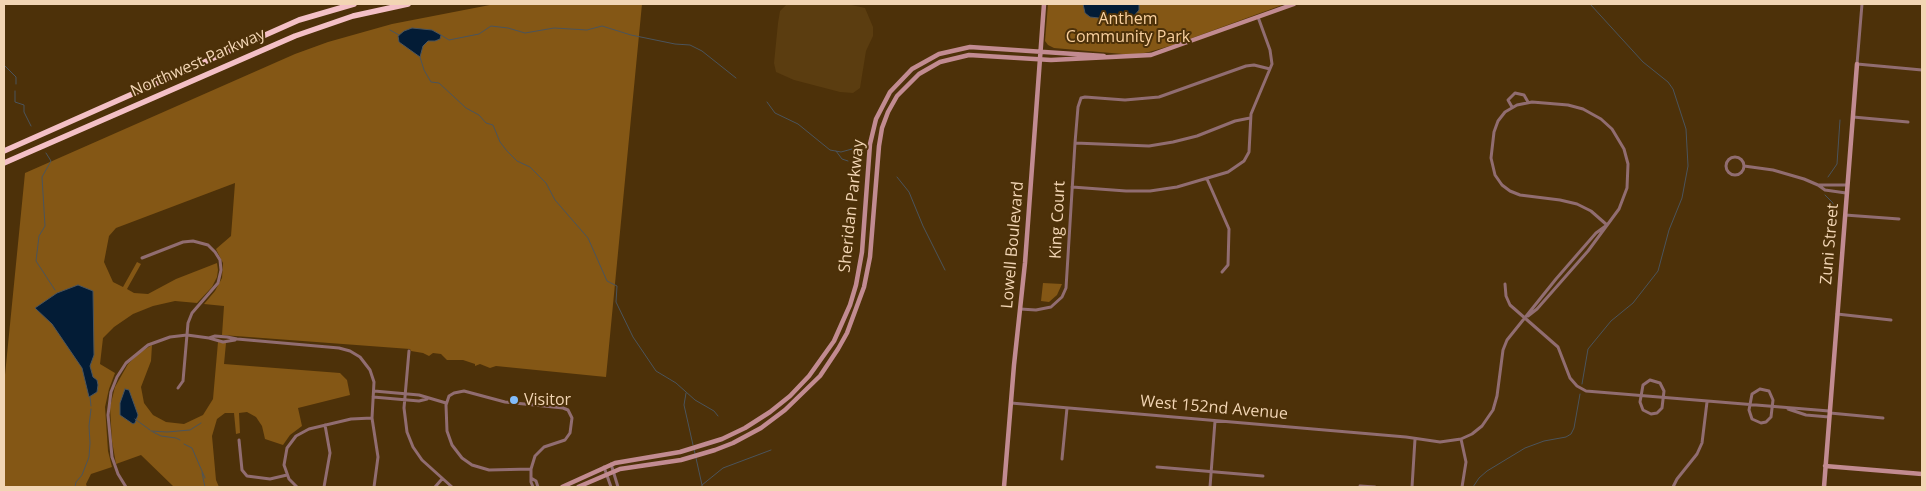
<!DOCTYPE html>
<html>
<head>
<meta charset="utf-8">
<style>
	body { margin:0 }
	#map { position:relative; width:1926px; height:491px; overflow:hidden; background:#4d3109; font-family:"Open Sans",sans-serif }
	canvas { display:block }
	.frame { position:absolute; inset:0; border:5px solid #f2d5b4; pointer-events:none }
</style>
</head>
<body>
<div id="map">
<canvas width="1926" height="491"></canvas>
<div class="frame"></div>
</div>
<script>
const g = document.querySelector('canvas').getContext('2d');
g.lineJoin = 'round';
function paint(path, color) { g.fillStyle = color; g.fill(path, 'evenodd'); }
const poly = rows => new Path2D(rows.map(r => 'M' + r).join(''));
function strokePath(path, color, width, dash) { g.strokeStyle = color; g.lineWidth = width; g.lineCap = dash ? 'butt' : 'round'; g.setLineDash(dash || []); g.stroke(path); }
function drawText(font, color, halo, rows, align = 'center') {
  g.font = font + ' "Open Sans",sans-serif'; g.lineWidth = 4; g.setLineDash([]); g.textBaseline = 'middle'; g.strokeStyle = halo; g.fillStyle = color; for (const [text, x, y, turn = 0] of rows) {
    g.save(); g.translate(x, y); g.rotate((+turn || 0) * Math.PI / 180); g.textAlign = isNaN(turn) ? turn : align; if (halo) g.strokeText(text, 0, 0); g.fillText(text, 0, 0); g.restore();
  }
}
paint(poly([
	[787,4,847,4,865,8,873,27,873,36,866,51,860,88,853,93,840,92,794,80,776,72,774,63,778,23,780,11]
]), '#5b3d10');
paint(poly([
	[495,4,642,4,606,377,496,366,490,368,480,364,475,366,475,364,463,360,447,360,441,354,433,353,429,356,423,353,411,351,410,349,222,335,224,306,204,304,215,291,222,278,223,263,216,249,231,236,235,183,116,228,109,236,104,262,113,282,123,287,137,262,141,264,127,289,134,293,148,294,176,279,217,263,218,270,217,277,212,287,197,303,175,301,153,306,133,314,114,327,103,338,100,364,115,373,109,389,105,407,108,451,112,467,91,474,86,484,87,487,4,487,4,385,25,173,295,54,328,42,392,24],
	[1048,4,1285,4,1173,45,1149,52,1134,55,1054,48,1048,45,1045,41],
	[1043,283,1062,284,1057,295,1049,302,1041,301],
	[218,342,226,343,224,364,340,373,347,380,350,395,298,408,302,426,290,435,283,445,265,439,262,426,256,417,247,412,239,413,240,433,236,434,234,413,225,413,217,419,212,436,216,480,219,487,174,487,141,455,116,464,112,441,110,407,115,387,128,364,139,353,152,345,151,361,141,387,144,403,153,415,166,422,184,424,203,415,213,399]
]), '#845715');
const water = poly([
	[1083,4,1139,4,1139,10,1134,16,1130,19,1126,20,1116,16,1099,18,1090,17,1085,13,1083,4],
	[412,28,432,30,441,35,440,39,435,41,428,41,423,46,420,57,399,42,398,36,404,31,412,28],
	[78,285,93,291,94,355,90,366,93,377,97,380,98,385,97,392,89,397,82,368,52,324,35,308,57,293,78,285],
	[125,389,129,390,138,415,135,423,133,424,120,415,120,403,125,389]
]);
paint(water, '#031c36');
strokePath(water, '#4b545c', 1);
strokePath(poly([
	[390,30,399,35],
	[441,35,449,40,479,34,491,26,508,28,525,33,554,28,587,30,602,26,631,35,675,44,690,45,702,51,736,78],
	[420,57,424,70,431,82,439,83,466,108,479,115,486,123,493,125,500,142,507,151,517,161,530,167,546,183,555,200,588,238,607,281,617,286,616,302,633,337,656,371,676,383,695,400,714,411,718,416],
	[4,65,16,77,16,84],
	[15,91,15,102,24,105,24,112,31,126],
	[767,102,775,113,798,124,830,150,841,152,852,149],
	[836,151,842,159,848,161],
	[46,153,51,161,42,177,45,226,39,236,36,261,55,290],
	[897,177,909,192,923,226,945,270],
	[1828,177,1837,164,1840,120],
	[1825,195,1833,203,1828,238],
	[1582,384,1588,349,1611,321,1633,303,1658,271,1669,230,1682,198,1688,166,1686,129,1673,89,1668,82,1643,62,1590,4],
	[686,393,684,405,693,445],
	[90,397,91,406],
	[135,419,150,430],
	[151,431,167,432,190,430,201,423],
	[153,432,161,436,176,438,180,440],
	[184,444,192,448,205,478],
	[694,449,702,485],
	[202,473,205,487],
	[75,487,76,482,82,475,89,457,90,443,89,426,91,409],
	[702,487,702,485,723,468,771,450],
	[1473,487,1479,478,1487,471,1525,448,1544,441,1566,437,1571,434,1574,428,1580,394]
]), '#4b545c', 1);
strokePath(poly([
	[1862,4,1857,64,1922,70],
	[1512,107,1508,100,1515,93,1524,95,1528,102],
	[1853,117,1908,122],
	[1075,143,1149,146,1173,142,1197,136,1235,121,1250,118],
	'1726 166a9 9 0 1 1 18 0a9 9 0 1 1-18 0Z',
	[1744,166,1773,170,1804,179,1818,185,1825,190,1846,193],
	[1207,179,1229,229,1228,265,1222,272],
	[1819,185,1847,185],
	[1072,187,1126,191,1150,191,1177,187,1228,172,1244,161,1249,152,1251,114,1272,64,1270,50,1258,17],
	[1845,215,1899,219],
	[142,258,183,242,193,241,208,245,215,252,220,260,221,270,218,283,192,313,188,323,183,381,178,388],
	[1505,284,1506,296,1510,305,1558,347,1570,378,1577,386,1586,391,1829,411],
	[1020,309,1036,310,1051,307,1062,297,1066,288,1075,143,1078,107,1081,98,1085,97,1125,100,1159,97,1246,66,1254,65,1270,69],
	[1837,314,1891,320],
	[1528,316,1537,309,1588,251,1619,209,1627,188,1628,164,1624,149,1612,129,1601,119,1583,109,1568,105,1532,102,1517,105,1505,112,1498,121,1494,132,1491,158,1495,175,1502,185,1510,191,1520,195,1560,200,1577,204,1591,211,1607,225],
	[209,338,215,336,227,337,237,339,339,348,350,351,360,357,370,370,374,382,372,418,378,457,374,487],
	[409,351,404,408,407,432,413,447,422,460,452,487],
	[1650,380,1660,383,1664,391,1662,408,1657,413,1651,414,1643,410,1640,402,1643,385,1650,380],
	[1760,389,1769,391,1773,400,1771,417,1766,422,1761,423,1752,419,1749,410,1752,394,1760,389],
	[374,391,419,395,446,403],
	[373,397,419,401,427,399],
	[1011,403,1406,437,1440,442,1461,439,1472,434,1482,426,1493,410,1497,396,1503,350,1507,340,1556,279,1596,233,1607,225],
	[1788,409,1806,415,1829,417],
	[1830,413,1883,418],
	[1461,439,1466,462,1462,487],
	[239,440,242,470,247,476,270,479,287,475],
	[1062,459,1067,408],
	[611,464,618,487],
	[604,467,611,487],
	[1157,467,1263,476],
	[531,469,489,470,472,465,462,458,452,445,447,431,446,405,449,396,454,393,464,391,505,402,563,408,568,410,572,418,570,433,565,440,544,447,535,456,531,469,531,482,533,487],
	[531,478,536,481,538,487],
	[1360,486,1375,487],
	[126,487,118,474,112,457,108,415,111,392,117,377,126,363,148,345,170,337,187,335,209,338,223,342,235,340],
	[297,487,289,479,284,465,287,448,296,436,309,429,351,419,372,418],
	[324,487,330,453,325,425],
	[435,487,442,479],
	[1210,487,1215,421],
	[1412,487,1415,439],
	[1673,487,1677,479,1697,454,1702,443,1707,402]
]), '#916d71', 3);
strokePath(poly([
	[1825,466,1922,474],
	[562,487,615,463,680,452,722,439,745,428,770,412,790,396,809,376,834,341,850,305,856,285,862,252,870,144,876,119,890,92,912,69,939,54,970,47,1104,56],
	[578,487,620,469,681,460,715,450,733,443,761,428,785,410,820,376,838,349,847,333,864,287,870,257,879,146,882,128,888,112,897,96,919,74,940,62,969,55,1051,60,1151,55,1294,4],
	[1004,487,1014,365,1025,263,1044,4],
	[1824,487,1857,64]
]), '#c28b91', 4.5);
strokePath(poly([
	[4,151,299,20,354,4],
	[4,163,295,36,353,16,408,4]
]), '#f4c0c6', 5.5);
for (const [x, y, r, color] of [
	[514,400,5,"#82bcfa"]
]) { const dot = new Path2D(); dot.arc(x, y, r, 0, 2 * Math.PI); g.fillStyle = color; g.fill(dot); strokePath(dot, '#4d3109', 2); }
drawText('16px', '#f9d09f', '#4d3109', [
	["Anthem",1128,19],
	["Community Park",1128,37]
]);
drawText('16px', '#f2d5b4', '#4d3109', [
	["Northwest Parkway",198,63,-24],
	["Sheridan Parkway",852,206,-84],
	["King Court",1058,220,-87],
	["Zuni Street",1830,244,-85],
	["Lowell Boulevard",1013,245,-85],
	["West 152nd Avenue",1214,408,5]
]);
drawText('16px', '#f2d5b4', '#4d3109', [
	["Visitor",524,400]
], 'left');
</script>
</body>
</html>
